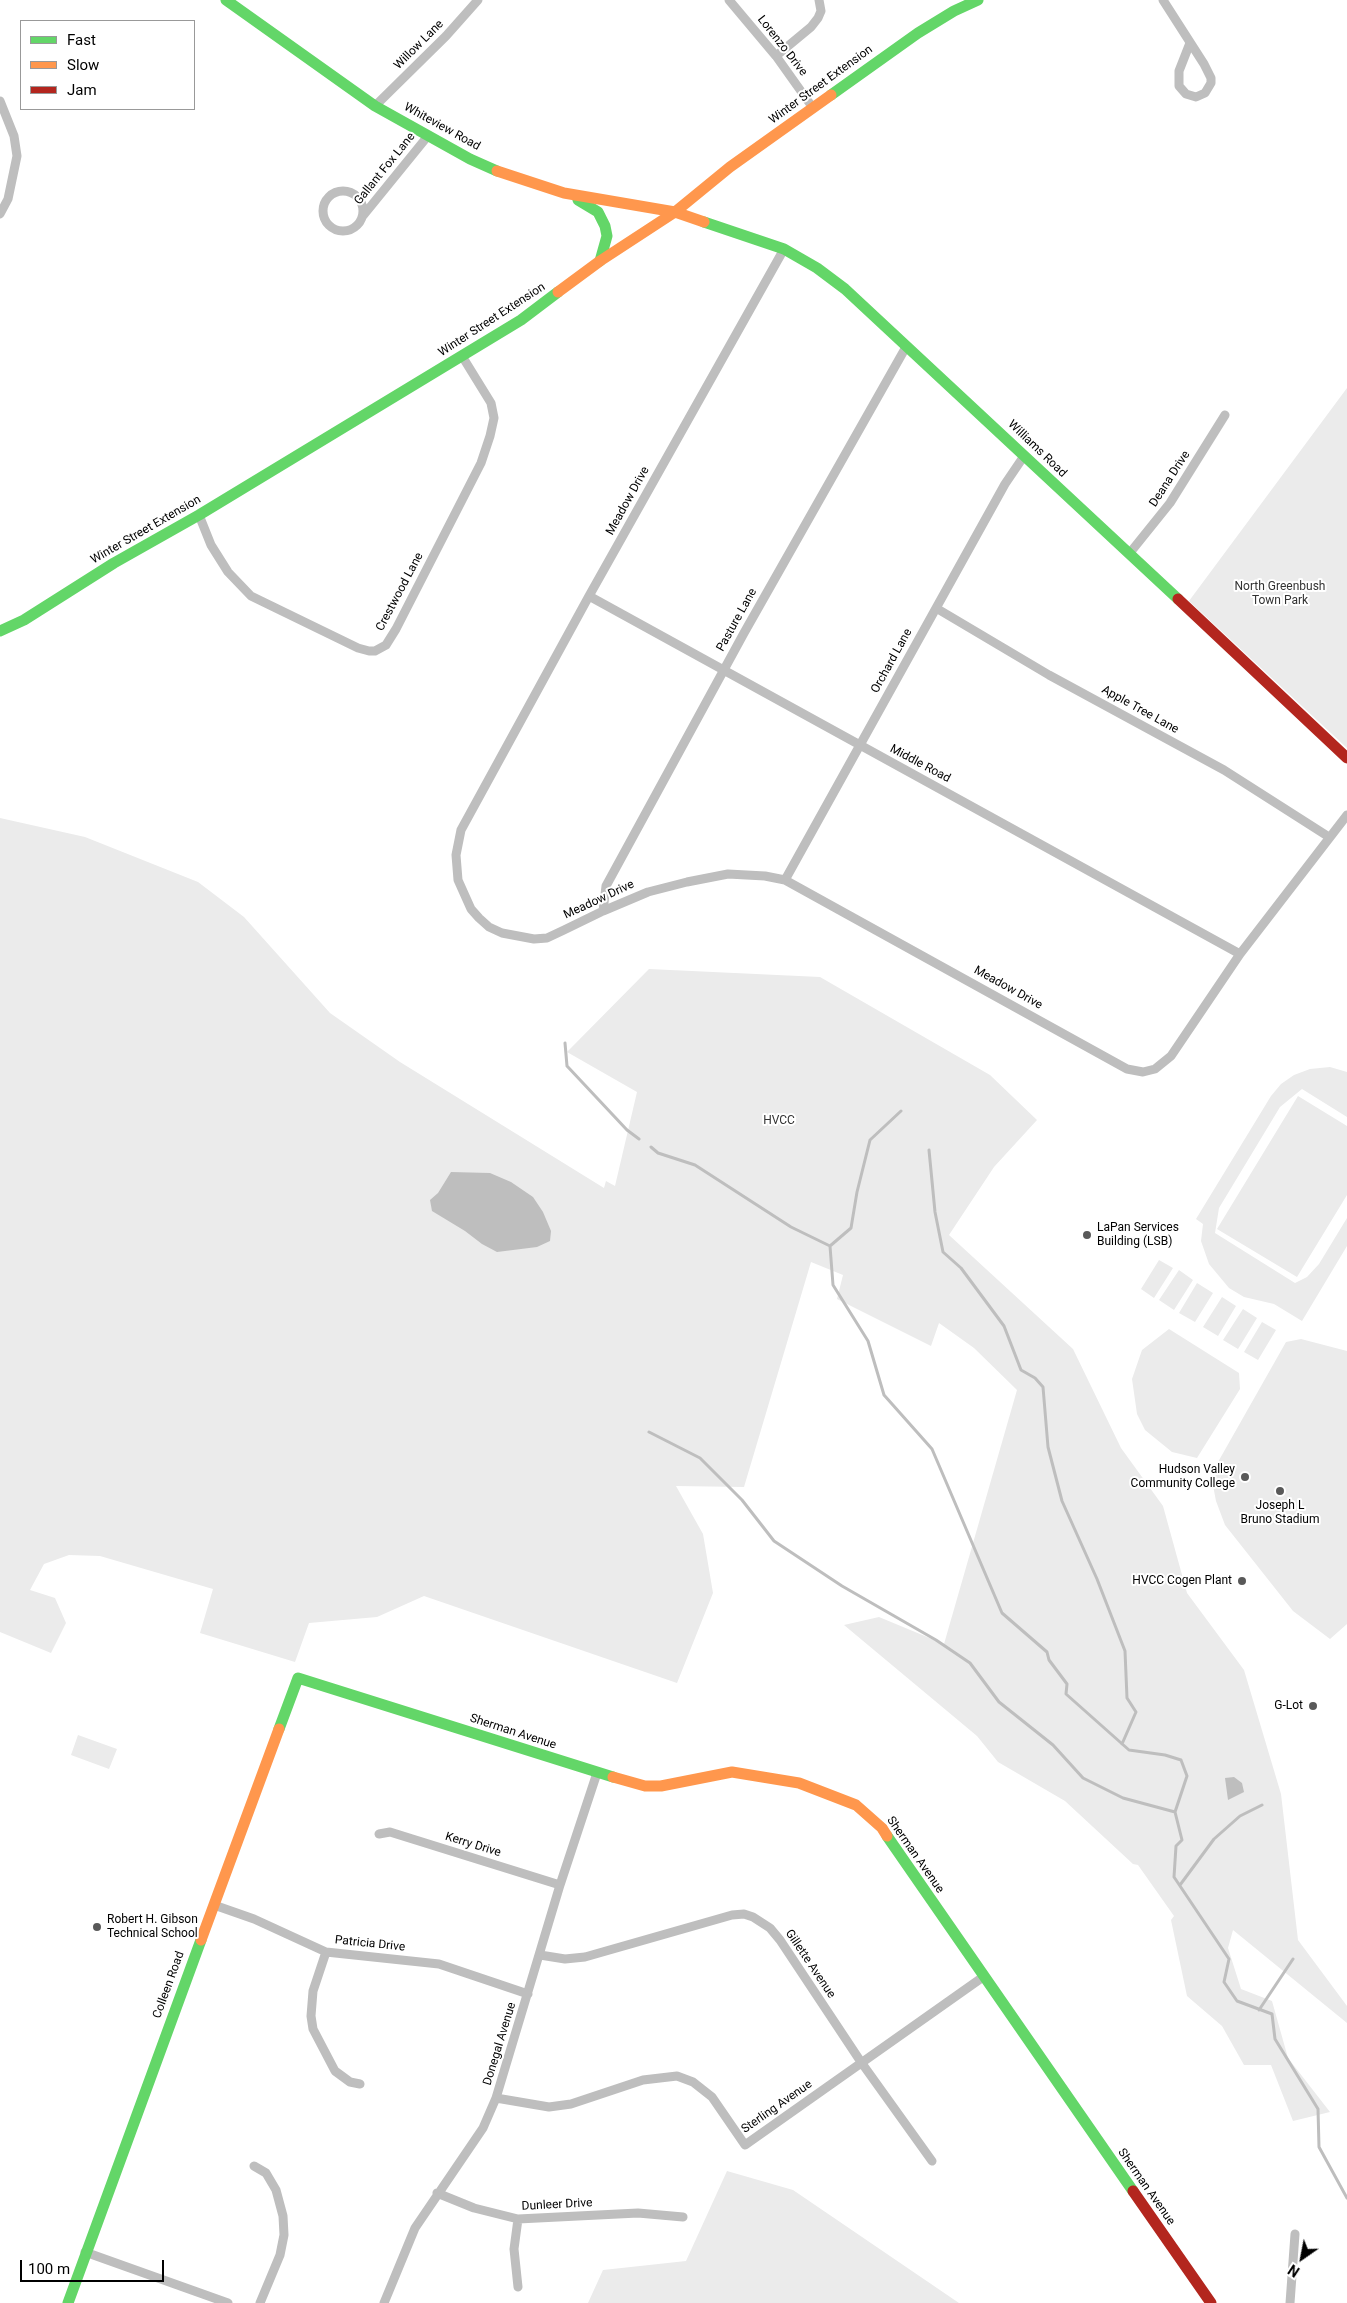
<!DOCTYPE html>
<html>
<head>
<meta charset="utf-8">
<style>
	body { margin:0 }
	#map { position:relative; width:1347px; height:2303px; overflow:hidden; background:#fff; font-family:Roboto,sans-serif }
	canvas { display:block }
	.legend { position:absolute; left:20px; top:20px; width:175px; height:90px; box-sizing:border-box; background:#fff; border:1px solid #999; margin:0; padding:6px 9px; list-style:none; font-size:15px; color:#000 }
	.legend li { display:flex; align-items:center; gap:10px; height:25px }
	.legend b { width:25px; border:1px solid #999 }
	.north { position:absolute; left:1277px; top:2233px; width:50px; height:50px; -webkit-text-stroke:4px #fff; paint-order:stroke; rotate:213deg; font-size:14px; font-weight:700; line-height:20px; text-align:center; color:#000 }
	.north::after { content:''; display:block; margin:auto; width:18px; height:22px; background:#000; clip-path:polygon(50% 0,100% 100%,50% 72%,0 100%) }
	.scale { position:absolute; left:20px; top:2260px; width:144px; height:22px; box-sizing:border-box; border:2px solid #000; border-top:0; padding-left:6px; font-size:15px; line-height:18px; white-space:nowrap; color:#000; -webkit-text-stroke:4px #fff; paint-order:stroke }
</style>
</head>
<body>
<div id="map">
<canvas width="1347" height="2303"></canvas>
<ul class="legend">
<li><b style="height:6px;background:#63d668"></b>Fast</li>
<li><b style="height:6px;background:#ff974d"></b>Slow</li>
<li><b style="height:6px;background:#b3261e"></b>Jam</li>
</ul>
<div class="north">N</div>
<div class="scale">100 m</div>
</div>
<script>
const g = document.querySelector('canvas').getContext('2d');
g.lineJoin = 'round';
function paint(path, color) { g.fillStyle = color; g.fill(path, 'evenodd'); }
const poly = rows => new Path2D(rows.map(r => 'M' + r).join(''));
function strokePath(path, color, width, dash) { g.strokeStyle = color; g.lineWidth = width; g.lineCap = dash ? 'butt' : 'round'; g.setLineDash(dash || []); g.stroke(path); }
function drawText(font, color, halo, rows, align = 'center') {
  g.font = font + ' Roboto,sans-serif'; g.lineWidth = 4; g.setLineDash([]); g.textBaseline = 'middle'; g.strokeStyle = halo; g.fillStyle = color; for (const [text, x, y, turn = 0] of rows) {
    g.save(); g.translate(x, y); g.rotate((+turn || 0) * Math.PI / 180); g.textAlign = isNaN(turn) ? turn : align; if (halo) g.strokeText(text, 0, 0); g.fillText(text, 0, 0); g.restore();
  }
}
paint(poly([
	[1347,388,1347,748,1189,601],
	[0,818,85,837,198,882,244,917,330,1013,400,1062,604,1188,606,1181,615,1186,637,1092,567,1052,649,969,820,977,990,1075,1037,1120,994,1167,949,1235,1073,1349,1121,1448,1163,1506,1187,1593,1244,1670,1281,1794,1298,1940,1347,2006,1347,2023,1233,1930,1228,1948,1241,1989,1272,2001,1288,2058,1330,2112,1293,2121,1271,2065,1244,2065,1222,2026,1187,1996,1171,1920,1174,1916,1138,1865,1133,1864,1065,1801,998,1762,977,1736,844,1625,879,1617,944,1644,1017,1390,974,1348,939,1323,931,1346,837,1299,843,1275,811,1262,744,1487,676,1486,703,1534,713,1593,677,1683,424,1596,377,1617,309,1623,295,1662,200,1633,213,1589,100,1556,69,1555,44,1564,30,1590,55,1598,66,1623,51,1653,0,1632],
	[1330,1067,1347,1072,1347,1117,1302,1089,1280,1107,1219,1208,1215,1233,1295,1283,1307,1277,1319,1264,1347,1218,1347,1246,1302,1321,1274,1304,1244,1297,1229,1288,1209,1264,1201,1241,1203,1224,1196,1219,1271,1096,1281,1084,1294,1075,1310,1069],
	[1298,1096,1347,1126,1347,1195,1297,1277,1217,1229],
	[1159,1260,1173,1268,1154,1298,1141,1289],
	[1179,1270,1193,1280,1174,1310,1159,1300],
	[1197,1283,1213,1293,1195,1322,1179,1313],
	[1222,1297,1236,1306,1218,1336,1203,1327],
	[1243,1309,1257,1318,1238,1349,1223,1340],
	[1262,1322,1276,1330,1258,1360,1244,1352],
	[1169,1329,1239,1373,1240,1389,1197,1458,1172,1452,1145,1430,1137,1414,1132,1379,1142,1350],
	[1301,1339,1347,1351,1347,1624,1330,1639,1293,1611,1225,1525,1216,1501,1212,1480,1218,1462,1286,1342],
	[78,1735,117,1749,109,1769,71,1755],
	[727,2171,793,2190,959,2303,588,2303,603,2270,686,2261]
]), '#ebebeb');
paint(poly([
	[451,1172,490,1173,511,1182,533,1197,543,1212,551,1231,550,1241,537,1247,497,1252,482,1244,465,1231,432,1211,430,1200,438,1193],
	[1234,1777,1242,1783,1244,1792,1228,1800,1225,1778]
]), '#bebebe');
strokePath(poly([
	[565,1043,567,1066,627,1130,639,1139],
	[651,1147,658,1153,695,1165,791,1227,830,1246,833,1285,868,1341,884,1395,932,1449,1002,1613,1047,1652,1049,1660,1067,1684,1066,1694,1129,1750,1165,1755,1181,1760,1187,1776,1175,1812,1182,1840,1176,1846,1174,1877,1229,1959,1224,1982,1237,2001,1272,2014,1275,2039,1318,2109,1319,2147,1347,2198],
	[929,1150,935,1212,943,1252,961,1268,1004,1326,1021,1370,1035,1378,1043,1387,1048,1447,1062,1501,1097,1579,1125,1651,1127,1698,1136,1712,1122,1744],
	[830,1246,851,1228,857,1192,870,1140,901,1111],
	[649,1432,700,1458,742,1500,774,1541,842,1586,936,1640,970,1663,999,1702,1053,1745,1083,1778,1123,1798,1175,1812],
	[1180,1885,1214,1839,1240,1816,1262,1805],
	[1259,2010,1293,1959]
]), '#bebebe', 3);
strokePath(poly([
	[729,0,776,56,813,108],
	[1163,0,1204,64,1211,78,1211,83,1205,93,1196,97,1186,94,1179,86,1179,71,1190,43],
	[776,56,811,27,818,18,821,11,819,0],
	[0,101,14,136,17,156,8,199,0,214],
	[375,106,446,36,478,0],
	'323 211a20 20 0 1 1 40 0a20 20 0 1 1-40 0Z',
	[362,217,427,137],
	[784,249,589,596,461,830,456,855,458,880,471,909,479,918,489,927,502,933,534,939,547,938,564,930,603,911,648,892,687,882,728,874,765,876,785,880,1127,1069,1143,1072,1155,1069,1171,1056,1240,954,1347,815],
	[199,515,211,545,228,572,251,596,358,648,369,651,375,651,386,645,396,629,481,463,490,436,494,418,491,403,462,356],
	[1129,554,1170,503,1225,415],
	[589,596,1240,954],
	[936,608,1049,675,1224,770,1329,837],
	[785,880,1005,484,1024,456],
	[603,911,606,886,744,633,906,347],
	[379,1834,390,1832,560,1885],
	[214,1905,254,1919,326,1952,439,1964,528,1994],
	[326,1952,313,1991,311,2016,313,2029,335,2071,350,2082,360,2084],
	[540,1955,565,1959,585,1957,732,1915,744,1914,753,1917,770,1928,780,1940,861,2062,932,2161],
	[496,2098,549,2107,571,2104,643,2080,677,2076,693,2082,712,2097,745,2145,983,1977],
	[254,2166,266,2173,276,2190,283,2216,284,2235,280,2255,260,2303],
	[437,2193,474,2208,518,2219,638,2213,683,2217],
	[518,2219,514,2249,518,2287],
	[85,2252,228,2303],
	[384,2303,415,2228,483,2128,496,2098,560,1885,597,1773],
	[1290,2303,1295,2234]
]), '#bebebe', 9);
strokePath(poly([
	[226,0,375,106,470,159,497,171],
	[831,95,918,33,954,11,978,0],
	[578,200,598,212,605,226,607,236,600,261],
	[704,222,784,249,817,268,845,289,1178,599],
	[0,631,24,620,114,563,199,515,521,320,558,292],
	[279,1729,298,1678,613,1777],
	[887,1836,1133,2191],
	[68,2303,201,1940]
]), '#63d668', 11);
strokePath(poly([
	[497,171,564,193,675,212,704,222],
	[558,292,600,261,675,212,730,167,831,95],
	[613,1777,645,1786,661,1786,732,1772,799,1783,856,1805,882,1828,887,1836],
	[201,1940,279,1729]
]), '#ff974d', 11);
strokePath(poly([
	[1178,599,1347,758],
	[1133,2191,1211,2303]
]), '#b3261e', 11);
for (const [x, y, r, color] of [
	[1087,1235,5,"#595959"],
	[1245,1477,5,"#595959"],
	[1280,1491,5,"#595959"],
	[1242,1581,5,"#595959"],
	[1313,1706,5,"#595959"],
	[97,1927,5,"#595959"]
]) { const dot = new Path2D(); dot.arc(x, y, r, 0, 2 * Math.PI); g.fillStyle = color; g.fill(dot); strokePath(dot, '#fff', 2); }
drawText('12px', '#000', '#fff', [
	["Willow Lane",419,45,-45],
	["Lorenzo Drive",782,46,52],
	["Winter Street Extension",821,85,-36],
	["Whiteview Road",442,127,29],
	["Gallant Fox Lane",385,169,-51],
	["Winter Street Extension",492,320,-33],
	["Williams Road",1037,449,44],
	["Deana Drive",1170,479,-57],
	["Meadow Drive",628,501,-61],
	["Winter Street Extension",146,530,-30],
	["Crestwood Lane",400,592,-62],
	["Pasture Lane",737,620,-61],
	["Orchard Lane",892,661,-61],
	["Apple Tree Lane",1140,710,29],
	["Middle Road",920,764,28],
	["Meadow Drive",599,900,-25],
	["Meadow Drive",1008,988,29],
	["Sherman Avenue",513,1732,18],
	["Kerry Drive",473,1845,17],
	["Sherman Avenue",915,1855,55],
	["Patricia Drive",370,1944,6],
	["Gillette Avenue",810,1964,56],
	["Colleen Road",169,1985,-70],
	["Donegal Avenue",500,2044,-73],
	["Sterling Avenue",777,2107,-35],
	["Sherman Avenue",1146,2187,55],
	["Dunleer Drive",557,2205,-3]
]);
drawText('12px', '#323232', '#fff', [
	["North Greenbush",1280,587],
	["Town Park",1280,601],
	["HVCC",779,1121]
]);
drawText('12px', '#000', '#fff', [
	["LaPan Services",1097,1228,"left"],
	["Building (LSB)",1097,1242,"left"],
	["Hudson Valley",1235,1470],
	["Community College",1235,1484],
	["Joseph L",1280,1506,"center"],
	["Bruno Stadium",1280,1520,"center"],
	["HVCC Cogen Plant",1232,1581],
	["G-Lot",1303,1706],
	["Robert H. Gibson",107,1920,"left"],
	["Technical School",107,1934,"left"]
], 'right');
</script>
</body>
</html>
